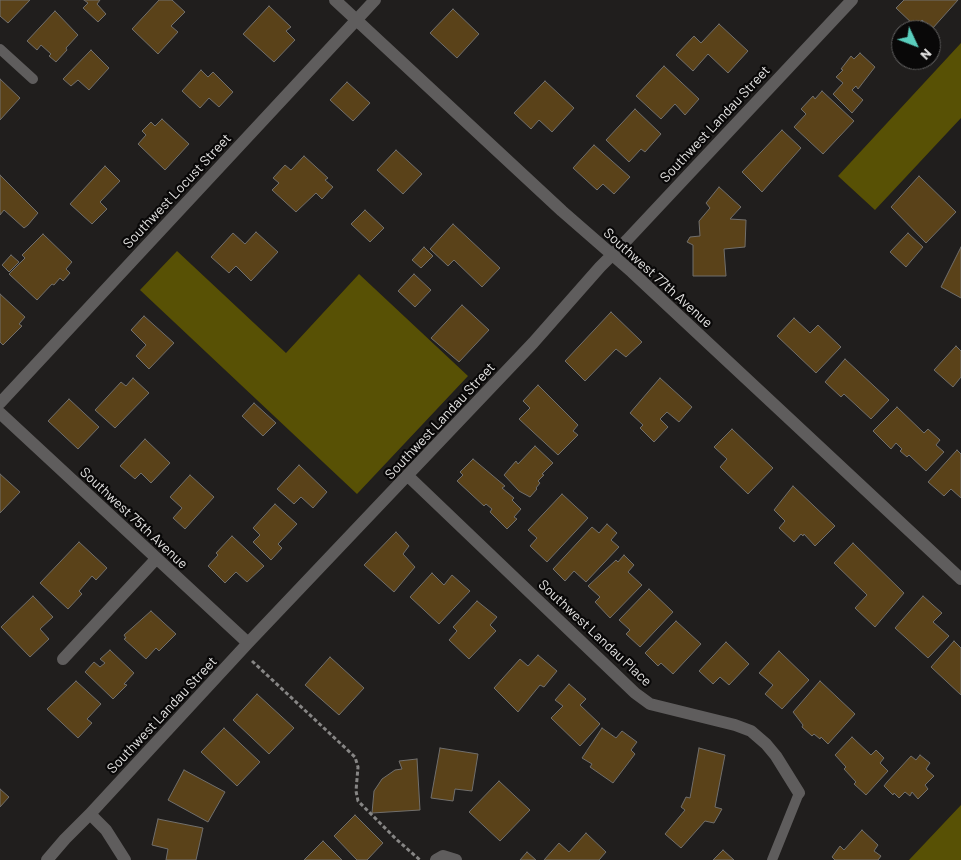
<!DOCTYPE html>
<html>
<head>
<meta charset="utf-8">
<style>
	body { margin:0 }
	#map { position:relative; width:961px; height:860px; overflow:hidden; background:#201e1d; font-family:Barlow,sans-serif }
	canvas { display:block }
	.north { position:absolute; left:891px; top:20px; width:50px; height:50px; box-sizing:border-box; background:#090808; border:1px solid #616060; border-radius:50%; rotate:133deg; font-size:14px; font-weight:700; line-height:20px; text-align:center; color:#e5e4e3 }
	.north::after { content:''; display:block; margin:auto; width:18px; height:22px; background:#5acebd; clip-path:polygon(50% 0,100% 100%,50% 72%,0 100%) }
</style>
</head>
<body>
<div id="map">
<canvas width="961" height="860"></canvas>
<div class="north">N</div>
</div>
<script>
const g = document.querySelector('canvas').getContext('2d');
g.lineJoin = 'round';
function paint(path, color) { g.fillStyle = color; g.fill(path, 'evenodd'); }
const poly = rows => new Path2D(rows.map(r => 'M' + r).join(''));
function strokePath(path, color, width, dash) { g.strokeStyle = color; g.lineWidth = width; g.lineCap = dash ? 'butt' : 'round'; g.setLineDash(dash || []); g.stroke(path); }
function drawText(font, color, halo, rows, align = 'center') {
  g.font = font + ' Barlow,sans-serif'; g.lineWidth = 4.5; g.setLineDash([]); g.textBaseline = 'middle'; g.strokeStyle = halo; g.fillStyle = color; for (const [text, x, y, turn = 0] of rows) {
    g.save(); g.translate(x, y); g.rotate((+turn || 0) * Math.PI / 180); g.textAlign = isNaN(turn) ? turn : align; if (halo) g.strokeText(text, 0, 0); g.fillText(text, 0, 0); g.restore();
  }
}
paint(poly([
	[961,43,961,118,875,210,838,176],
	[177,251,286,353,359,274,468,376,357,494,140,290],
	[961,805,961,860,909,860]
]), '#585105');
const building = poly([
	[0,0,30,0,8,23,0,16,0,0],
	[84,0,100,0,97,4,106,14,98,22,83,8,88,3,84,0],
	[159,0,172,0,185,12,171,26,178,32,158,54,132,29,159,0],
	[904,0,958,0,932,29,922,20,916,27,896,8,904,0],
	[269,6,291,27,286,31,295,40,274,62,243,34,269,6],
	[453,9,479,34,457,58,430,33,453,9],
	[55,11,78,35,66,48,67,50,56,62,49,56,51,54,41,45,37,50,27,41,55,11],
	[719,24,748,51,728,73,708,54,693,71,676,55,694,36,701,43,719,24],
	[91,50,109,68,89,90,78,80,71,86,63,79,91,50],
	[860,53,875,67,858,89,856,86,852,90,863,100,852,113,833,94,843,83,836,77,843,70,841,69,851,56,854,59,860,53],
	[664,66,699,99,685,115,675,104,661,119,636,96,664,66],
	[201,70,208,77,213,72,233,92,219,107,209,98,200,108,182,91,201,70],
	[0,79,20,98,0,120,0,79],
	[545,81,574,108,552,132,539,120,531,129,514,113,545,81],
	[347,82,370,103,353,121,330,100,347,82],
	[822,91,854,121,823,154,794,127,806,114,801,109,813,96,815,99,822,91],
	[635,109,661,134,645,152,641,149,629,162,606,140,635,109],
	[162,119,189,144,165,170,138,144,146,135,142,131,151,122,155,126,162,119],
	[782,130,801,148,762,192,742,172,782,130],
	[594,145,630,177,614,194,603,184,597,190,573,168,594,145],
	[396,150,422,174,403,194,377,170,396,150],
	[304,156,328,178,325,180,333,187,322,199,316,193,296,212,272,190,279,183,273,178,285,165,291,170,304,156],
	[105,166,120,181,100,202,107,209,92,224,70,204,105,166],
	[0,175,38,213,28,225,24,228,4,210,0,215,0,175],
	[919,176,956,212,926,243,891,207,919,176],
	[719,187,741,207,730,219,746,220,745,247,724,249,726,276,693,276,693,245,687,242,690,237,700,236,699,221,710,208,706,203,719,187],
	[365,210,384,228,370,242,351,224,365,210],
	[453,224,500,268,482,287,454,260,448,266,430,249,453,224],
	[256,232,278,252,251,281,236,266,229,273,211,257,233,233,245,244,256,232],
	[908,233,923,247,906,267,890,252,908,233],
	[43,234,72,262,66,269,70,273,63,281,60,278,54,285,52,284,37,300,9,274,25,258,22,255,43,234],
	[424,247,433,256,421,268,412,260,424,247],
	[961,247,961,298,941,287,961,247],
	[11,255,19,262,9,272,2,265,11,255],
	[414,274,431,290,415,307,398,291,414,274],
	[0,294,25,317,19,324,22,326,3,345,0,342,0,294],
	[462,305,489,330,459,362,431,338,462,305],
	[611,312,642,342,626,357,616,349,585,381,565,361,611,312],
	[144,316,174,343,149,369,136,356,146,345,131,330,144,316],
	[794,318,810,333,818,325,841,347,816,373,777,336,794,318],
	[956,346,961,351,961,377,953,387,934,370,956,346],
	[845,359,889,400,871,419,844,394,841,397,825,382,845,359],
	[133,378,149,393,115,428,95,410,121,382,126,386,133,378],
	[660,378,692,407,679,422,667,412,660,419,668,427,654,442,640,428,643,425,630,413,660,378],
	[538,385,578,425,573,431,578,435,558,455,519,419,530,408,523,401,538,385],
	[69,399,99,427,78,449,48,421,69,399],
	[254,403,276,423,263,436,242,416,254,403],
	[897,407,924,433,928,429,940,440,936,445,944,452,926,471,909,455,907,457,900,451,902,449,896,443,891,449,873,431,897,407],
	[732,429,773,468,748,494,720,467,727,459,714,447,732,429],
	[145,439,170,463,151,483,141,473,135,479,120,466,145,439],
	[535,446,553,463,542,474,544,475,538,481,540,483,536,488,537,489,530,497,519,491,504,475,516,461,518,464,535,446],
	[957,450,961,454,961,498,951,489,944,496,928,482,957,450],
	[473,459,505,486,502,488,514,498,512,500,521,509,514,517,517,519,507,529,490,512,492,509,486,504,484,506,457,481,463,475,460,472,473,459],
	[299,465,327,492,313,508,301,497,294,504,277,489,299,465],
	[0,474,20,492,0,513,0,474],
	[190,475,214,497,185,529,173,518,182,508,170,497,190,475],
	[793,486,835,526,815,546,804,534,803,536,801,534,794,542,779,528,785,521,774,510,793,486],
	[562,494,588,518,547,562,530,546,537,538,528,530,562,494],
	[275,504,297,524,278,544,282,548,271,560,253,542,260,535,253,528,275,504],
	[607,524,617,533,611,540,619,547,586,582,574,571,565,581,553,569,592,527,599,533,607,524],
	[396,532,409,546,403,554,415,567,394,592,364,565,396,532],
	[232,536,264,566,247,582,236,572,225,583,208,566,218,555,216,553,232,536],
	[79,542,107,568,96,580,92,576,79,591,82,594,68,609,40,583,79,542],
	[853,543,904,593,875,627,855,608,867,595,834,563,853,543],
	[624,555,634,565,628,572,642,585,610,618,595,602,600,597,588,586,616,560,618,562,624,555],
	[432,573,444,585,452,575,470,591,439,624,410,597,432,573],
	[649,589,673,612,640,647,626,634,630,630,619,620,649,589],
	[33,596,53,617,40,629,49,639,30,657,1,627,33,596],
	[923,596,942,613,933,622,949,636,928,658,895,628,923,596],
	[477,601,497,617,490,625,496,631,469,659,449,640,457,631,453,627,477,601],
	[151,611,176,634,159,651,156,648,146,659,124,639,126,638,124,635,151,611],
	[676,621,701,644,673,674,661,663,658,666,645,653,676,621],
	[954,641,961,648,961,695,931,667,954,641],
	[726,642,749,664,729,685,720,677,713,684,699,671,726,642],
	[110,650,134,673,124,684,127,685,113,699,85,672,94,662,100,667,105,663,100,659,110,650],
	[779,651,809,680,782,709,765,694,773,685,759,673,779,651],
	[538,655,557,671,544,687,540,685,518,712,494,688,520,659,528,666,538,655],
	[330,657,364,688,339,715,305,685,330,657],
	[76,681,101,704,87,719,92,723,78,738,47,709,76,681],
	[820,681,855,714,828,744,821,737,820,739,814,734,812,736,802,727,803,725,793,712,820,681],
	[569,684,586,699,580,705,600,724,580,746,551,718,563,706,555,700,569,684],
	[257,694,294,728,269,754,233,720,257,694],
	[224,728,260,762,237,786,201,752,224,728],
	[602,728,616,738,622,731,637,742,631,750,635,754,613,783,590,767,592,764,582,758,602,728],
	[852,737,871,755,876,750,884,758,880,763,888,771,866,795,854,784,856,782,844,769,846,767,835,755,852,737],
	[440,748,478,754,472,791,455,789,453,801,431,798,440,748],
	[699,748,725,755,715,807,722,809,714,823,705,821,681,848,665,834,685,810,681,807,686,797,690,798,699,748],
	[920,755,930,763,926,769,934,776,925,785,928,789,918,799,912,792,910,796,905,792,899,798,894,793,893,795,884,786,887,782,911,756,916,760,920,755],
	[417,759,420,810,372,813,374,791,382,779,395,770,402,769,399,761,417,759],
	[184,770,225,792,208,822,168,800,184,770],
	[499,781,530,810,500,841,469,812,499,781],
	[0,789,9,797,0,807,0,789],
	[355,815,383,843,367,860,357,860,334,836,355,815],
	[158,819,203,828,196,860,166,860,168,849,152,845,158,819],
	[862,830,878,845,874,851,881,856,878,860,835,860,832,857,840,846,844,850,862,830],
	[586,833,606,852,599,860,544,860,559,843,569,852,586,833],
	[323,841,342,860,304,860,323,841],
	[723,850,734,860,713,860,723,850],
	[527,852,536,860,520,860,527,852]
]);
paint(building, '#5a4219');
strokePath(building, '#716f6c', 1);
strokePath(poly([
	[252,661,355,757,358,767,356,791,358,801,396,839,420,860]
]), '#878685', 3, [4, 2.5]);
strokePath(poly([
	[0,49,33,79],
	[772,860,799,793]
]), '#5f5d5d', 10);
strokePath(poly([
	[335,0,562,211,632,272,961,579],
	[0,403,375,0],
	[0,413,248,643],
	[408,476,635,693,650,704,735,725,751,731,766,744,776,756,799,793],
	[63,659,156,559],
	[90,814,106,830,125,860],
	[47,860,65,839,90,814,248,643,533,343,600,267,627,240,852,0],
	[436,860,443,856,456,860]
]), '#5f5d5d', 12);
drawText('14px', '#e5e4e3', '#090808', [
	["Southwest Landau Street",715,124,-47],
	["Southwest Locust Street",177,191,-47],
	["Southwest 77th Avenue",658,278,42],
	["Southwest Landau Street",440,421,-47],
	["Southwest 75th Avenue",134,518,43],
	["Southwest Landau Place",595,633,43],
	["Southwest Landau Street",162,715,-47]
]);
</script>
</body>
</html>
